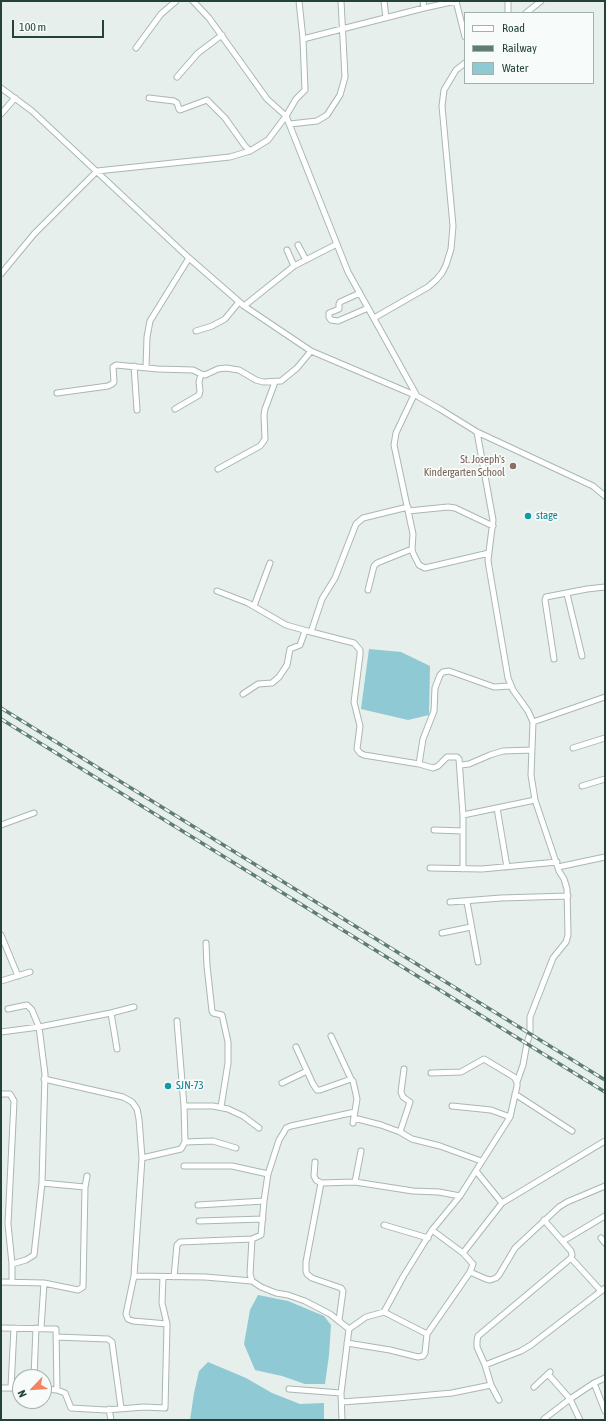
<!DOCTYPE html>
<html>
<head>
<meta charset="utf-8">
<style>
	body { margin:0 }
	#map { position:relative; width:606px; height:1421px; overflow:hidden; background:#e6efeb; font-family:"Asap Condensed",sans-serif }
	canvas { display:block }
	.frame { position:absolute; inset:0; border:2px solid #24423a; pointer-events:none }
	.legend { position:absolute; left:464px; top:12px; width:130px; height:72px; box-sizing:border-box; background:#f7fbf9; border:1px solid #a3b1ad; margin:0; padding:5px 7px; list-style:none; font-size:12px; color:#24423a }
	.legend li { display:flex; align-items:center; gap:8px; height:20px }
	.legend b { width:20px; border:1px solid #a3b1ad }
	.north { position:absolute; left:12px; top:1369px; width:40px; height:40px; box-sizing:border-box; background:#f7fbf9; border:1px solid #a3b1ad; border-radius:50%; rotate:245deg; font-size:11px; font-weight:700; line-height:16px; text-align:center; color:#24423a }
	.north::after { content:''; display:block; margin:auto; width:14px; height:18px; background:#f4845f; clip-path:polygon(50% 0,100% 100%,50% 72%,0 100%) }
	.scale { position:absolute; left:12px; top:20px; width:92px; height:18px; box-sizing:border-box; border:2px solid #24423a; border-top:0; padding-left:5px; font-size:12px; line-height:14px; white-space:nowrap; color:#24423a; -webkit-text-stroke:3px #f7fbf9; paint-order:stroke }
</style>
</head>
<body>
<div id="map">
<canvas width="606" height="1421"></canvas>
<div class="frame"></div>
<ul class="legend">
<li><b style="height:5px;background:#fff"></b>Road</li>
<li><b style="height:5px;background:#5f7d75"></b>Railway</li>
<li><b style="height:11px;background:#8ec9d4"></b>Water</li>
</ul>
<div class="north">N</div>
<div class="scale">100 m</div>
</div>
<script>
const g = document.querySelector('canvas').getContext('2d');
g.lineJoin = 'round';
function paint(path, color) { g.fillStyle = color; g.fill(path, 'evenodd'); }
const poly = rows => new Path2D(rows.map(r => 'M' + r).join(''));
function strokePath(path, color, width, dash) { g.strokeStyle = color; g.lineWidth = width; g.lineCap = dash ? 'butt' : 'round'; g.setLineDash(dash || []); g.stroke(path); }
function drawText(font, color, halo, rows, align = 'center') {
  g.font = font + ' "Asap Condensed",sans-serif'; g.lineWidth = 3.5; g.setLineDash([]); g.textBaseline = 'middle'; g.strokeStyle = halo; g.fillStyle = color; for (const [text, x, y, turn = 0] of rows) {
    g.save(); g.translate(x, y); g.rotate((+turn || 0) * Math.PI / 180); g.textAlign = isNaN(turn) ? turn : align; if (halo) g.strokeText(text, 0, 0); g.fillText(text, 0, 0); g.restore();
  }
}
paint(poly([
	[369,649,401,652,430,666,429,715,408,720,361,709],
	[258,1295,288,1301,324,1316,331,1325,329,1355,325,1384,305,1384,282,1376,255,1370,244,1344,250,1310],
	[208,1362,246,1378,272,1393,300,1404,324,1403,324,1420,190,1420,194,1393,199,1371]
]), '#8ec9d4');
const street = poly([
	[193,1,209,18,267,99,286,116,348,272,417,396],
	[384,1,386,18],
	[423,1,424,8,456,1],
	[456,1,465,37],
	[508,1,508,13],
	[526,13,541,1],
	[303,39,424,8],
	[136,48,161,14,176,1],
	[177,77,198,53,222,35],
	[1,88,32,111,189,258,244,306,311,351,417,396,440,409,477,432,593,486,605,496],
	[149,98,174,101,177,103,179,109,180,110,207,100,225,118,245,146,250,151],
	[1,114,15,98],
	[290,124,317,121,327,115,340,95,345,77,341,1],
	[298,245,306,260],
	[287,250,294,266],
	[1,274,34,234,97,171,230,157,250,151,268,140,286,116,296,99,305,90,303,39,299,1],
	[360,293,340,302,339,304,339,309,329,313,329,317,331,320,338,321,368,308],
	[244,306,294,266,337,244],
	[374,318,428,287,436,280,442,273,446,265,451,249,453,226,442,106,444,90,456,70,465,63],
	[196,331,212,326,225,319,239,302],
	[134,366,137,410],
	[146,367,147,337,150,321,189,258],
	[57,393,108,386,112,384,114,382,113,367,116,365,158,369,193,370,201,374,205,375,218,369,226,368,239,370,256,380,263,382,281,381,297,368,311,351],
	[414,395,396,433,394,445,413,534,412,549,413,553,419,565,425,568,489,553],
	[175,409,199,395,200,391,199,382,201,374],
	[477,432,493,520,488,560,489,567,508,678,513,690,528,711,533,722,531,775,535,800,559,871,564,879,567,889,568,935,566,942,553,958,530,1017,530,1034,527,1043,523,1065,517,1082],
	[218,469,260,446,263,442,265,439,264,415,265,409,275,382],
	[408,511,448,507,455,508,493,526],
	[368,590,374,566,377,563,412,549],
	[217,591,248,603,286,625,311,632,322,599,335,578,356,524,363,518,408,507],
	[567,594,582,656],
	[254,606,270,563],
	[311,632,354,643,360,650,360,655,354,702,360,726,357,749,360,753,364,755,419,764,423,739,434,711,435,688,440,675,443,672,449,671,494,687,510,686],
	[554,659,545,600,546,597,587,589,605,587],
	[243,694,258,684,272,683,279,677,287,665,290,649,300,645,305,631],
	[533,722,605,697],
	[573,748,605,738],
	[419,764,433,768,438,766,447,757,457,757,459,759,463,815,463,869],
	[461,765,469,764,490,755,503,751,532,750],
	[582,786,605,779],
	[497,808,507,867],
	[463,815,535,800],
	[1,825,34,813],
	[434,830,463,831],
	[558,867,605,857],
	[430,868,482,869,557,862],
	[450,902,501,898,568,896],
	[467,902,478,962],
	[442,933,471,927],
	[1,935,18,976],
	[206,943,207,966,212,1011,213,1013,222,1015,228,1042,228,1063,221,1107],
	[1,981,30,972],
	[8,1009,27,1005,32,1010,39,1027,45,1074,42,1183,34,1255,26,1260,12,1264],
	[111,1013,134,1007],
	[1,1032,39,1027,111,1013,117,1049],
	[331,1036,351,1079,353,1081,357,1099,353,1123],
	[296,1047,313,1084,317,1090,320,1090,351,1079],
	[44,1079,123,1097,132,1102,137,1109,139,1119,142,1158,134,1276,126,1314,128,1319,133,1321,167,1324],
	[282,1083,307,1071],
	[1,1094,10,1094,14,1101,8,1224,12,1264,12,1282],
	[515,1094,572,1131],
	[184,1106,213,1106,228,1109,243,1116,259,1128],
	[452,1106,491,1110,510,1117],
	[354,1118,381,1125,400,1132,412,1139,440,1146,481,1161],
	[400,1132,410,1102,403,1097,401,1092,404,1069],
	[185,1142,213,1141,236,1148],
	[142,1158,181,1149,185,1142,184,1106,177,1021],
	[315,1162,314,1176,316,1180,321,1183,306,1262,306,1271,307,1274,312,1278,341,1288,343,1291,339,1320],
	[184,1166,232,1166,268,1174],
	[476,1171,502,1203],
	[355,1182,361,1151],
	[42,1183,85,1187],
	[321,1183,355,1182,413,1191,439,1192,460,1196],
	[198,1205,264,1201],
	[199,1221,263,1219],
	[384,1225,428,1238],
	[601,1238,605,1243],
	[563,1241,605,1216],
	[463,1253,502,1203,605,1141],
	[571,1258,601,1291],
	[470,1272,486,1279,490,1280,496,1278,499,1275,515,1248,559,1207,567,1202,605,1186],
	[134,1276,205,1277,252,1281],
	[174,1277,177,1245,180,1242,252,1239],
	[1,1282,44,1283,78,1290,83,1287,85,1187,87,1176],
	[384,1312,403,1277,432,1230,460,1196,510,1117,517,1086,517,1082,514,1077,484,1059,461,1072,431,1073],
	[1,1328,56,1329,57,1390],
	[41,1328,44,1283],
	[349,1329,330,1314,305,1301,288,1295,276,1293,261,1287,252,1281,250,1274,252,1239,261,1235,264,1201,268,1174,279,1140,284,1132,286,1128,291,1126,355,1112],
	[56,1337,108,1339,112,1342,121,1408],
	[347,1343,390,1350,418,1357,423,1356,425,1353,427,1334,470,1272,473,1264,463,1253,432,1230],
	[485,1365,521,1351,531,1345,605,1288],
	[548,1374,570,1399,580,1420],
	[34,1377,36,1328],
	[594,1383,605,1411],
	[11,1387,14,1328],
	[534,1387,550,1372],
	[1,1388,20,1388],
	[44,1389,57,1390,65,1393,71,1408,106,1410,144,1407,165,1408,167,1324,162,1303,163,1277],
	[289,1389,341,1393],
	[499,1400,491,1385,485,1365,477,1347,477,1341,478,1336,571,1258,572,1255,571,1251,544,1220],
	[342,1402,397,1398,452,1393,491,1385],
	[109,1409,111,1420],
	[544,1419,570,1399,594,1383,605,1378],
	[342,1420,341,1393,349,1329,366,1317,384,1312,427,1334]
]);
strokePath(street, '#a8b8b2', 7);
strokePath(street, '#fff', 5);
const rail = poly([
	[1,708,605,1080],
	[1,719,605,1092]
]);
strokePath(rail, '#5f7d75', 3.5);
strokePath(rail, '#f7fbf9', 2, [6]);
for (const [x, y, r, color] of [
	[513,466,4,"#8d6e63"],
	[528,516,4,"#0f9aa8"],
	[168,1086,4,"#0f9aa8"]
]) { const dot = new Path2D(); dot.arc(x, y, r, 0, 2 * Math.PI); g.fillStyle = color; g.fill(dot); strokePath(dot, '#f7fbf9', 1.5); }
drawText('11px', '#785e54', '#f7fbf9', [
	["St. Joseph's",505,460],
	["Kindergarten School",505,473]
], 'right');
drawText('11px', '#0d838f', '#f7fbf9', [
	["stage",536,516],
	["SJN-73",176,1086]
], 'left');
</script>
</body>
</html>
